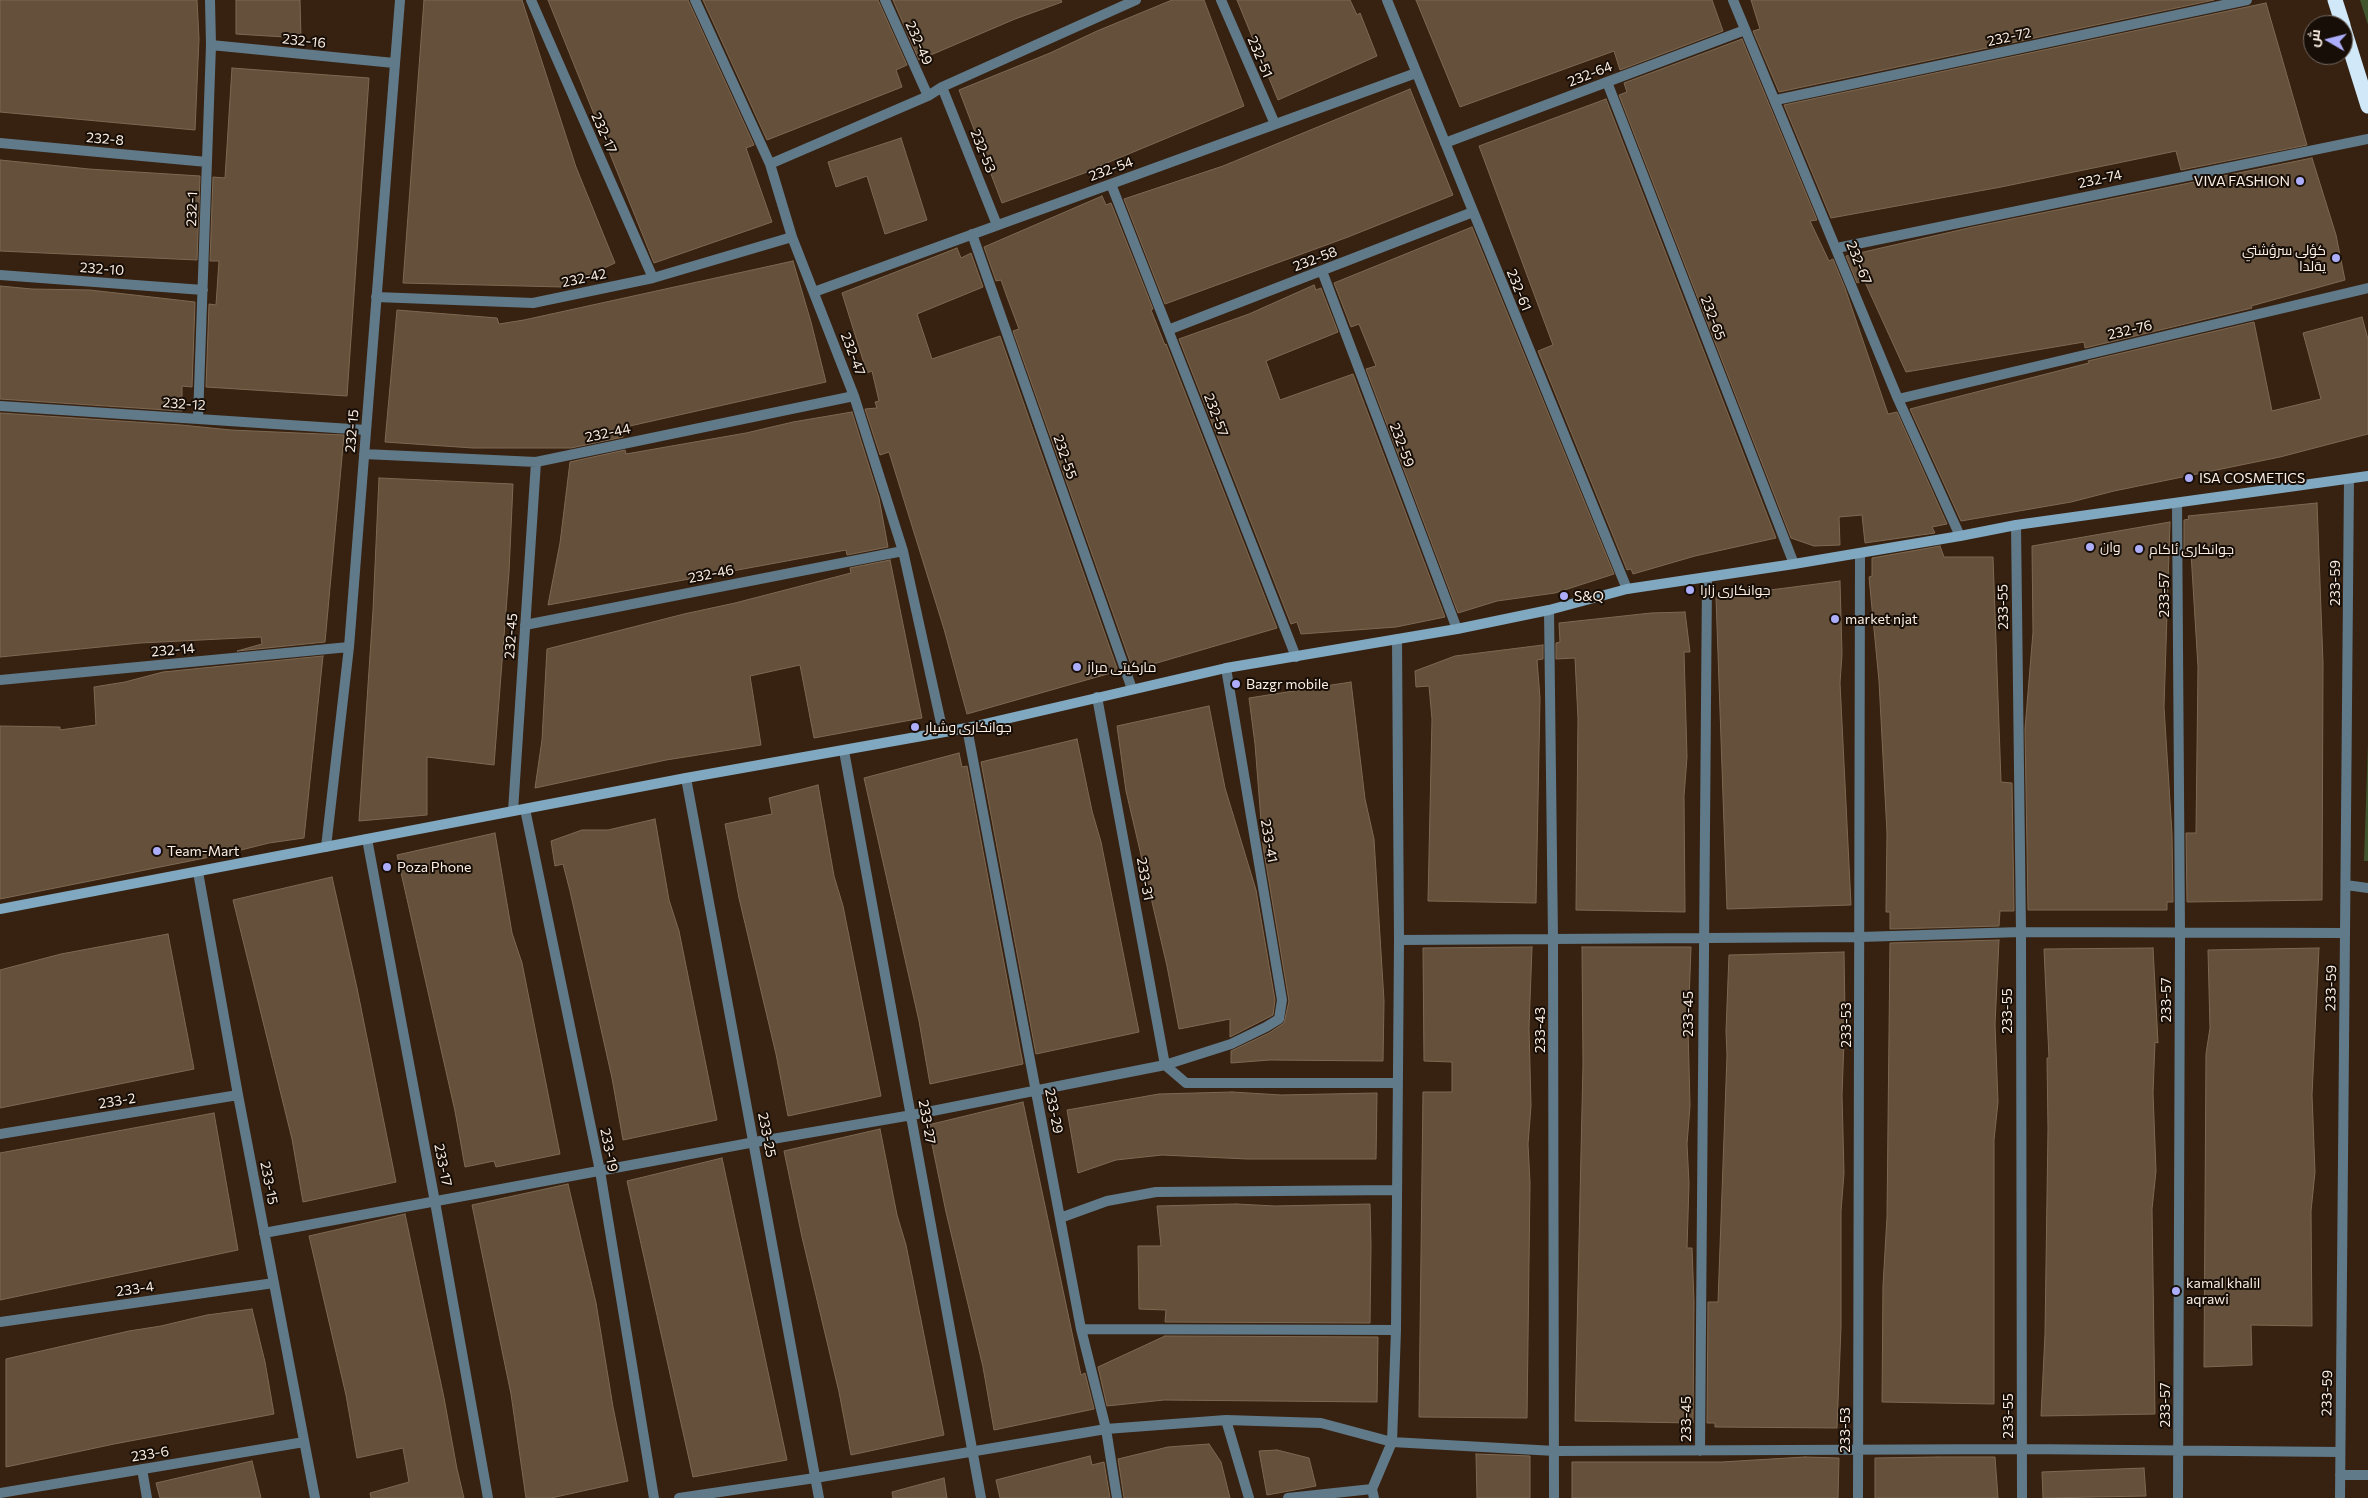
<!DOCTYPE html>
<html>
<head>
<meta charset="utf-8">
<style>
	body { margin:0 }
	#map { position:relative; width:2368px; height:1498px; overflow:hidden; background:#372212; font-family:Commissioner,Cairo,sans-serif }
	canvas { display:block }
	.north { position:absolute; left:2303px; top:15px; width:50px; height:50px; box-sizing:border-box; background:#170e07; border:1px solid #73685f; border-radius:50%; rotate:278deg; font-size:14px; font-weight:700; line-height:20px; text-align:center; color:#fceee3 }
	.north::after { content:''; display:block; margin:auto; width:18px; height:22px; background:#adaefb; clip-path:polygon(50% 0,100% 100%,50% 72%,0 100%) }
</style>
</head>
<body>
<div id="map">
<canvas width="2368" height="1498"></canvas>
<div class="north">ش</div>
</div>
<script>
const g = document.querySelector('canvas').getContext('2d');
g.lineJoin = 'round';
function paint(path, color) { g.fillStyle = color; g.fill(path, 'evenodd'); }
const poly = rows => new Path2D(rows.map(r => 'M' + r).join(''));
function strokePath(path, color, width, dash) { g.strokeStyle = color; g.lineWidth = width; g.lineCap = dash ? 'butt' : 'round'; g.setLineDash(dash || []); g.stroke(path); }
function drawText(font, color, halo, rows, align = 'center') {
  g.font = font + ' Commissioner,Cairo,sans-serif'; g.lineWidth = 4; g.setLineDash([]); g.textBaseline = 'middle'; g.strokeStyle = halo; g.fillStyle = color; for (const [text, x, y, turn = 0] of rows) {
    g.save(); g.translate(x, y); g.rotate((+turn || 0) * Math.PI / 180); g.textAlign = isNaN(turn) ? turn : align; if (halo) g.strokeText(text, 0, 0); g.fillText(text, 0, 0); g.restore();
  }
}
paint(poly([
	[2360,0,2368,0,2368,25],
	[2368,743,2368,861,2364,861]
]), '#40552e');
const building = poly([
	[0,0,197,0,199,39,195,130,0,112,0,0],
	[236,0,300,0,301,38,236,34,236,0],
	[424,0,522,0,576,167,615,263,563,287,403,283,424,0],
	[548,0,688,0,754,145,746,148,772,222,654,263,548,0],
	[703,0,878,0,907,65,896,70,902,87,767,140,703,0],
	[893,0,1061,0,1062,2,1015,19,919,60,893,0],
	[1172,0,1204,0,1244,106,1090,170,1090,171,1002,203,959,90,1050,53,1097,31,1172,0],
	[1237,0,1350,0,1357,15,1360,13,1377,56,1278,100,1237,0],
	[1416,0,1712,0,1723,31,1620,70,1614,51,1460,107,1416,0],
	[1751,0,2214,0,1779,92,1753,31,1760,29,1751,0],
	[2266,3,2307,145,2181,170,2176,151,2001,187,1831,218,1784,105,2266,3],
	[1742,39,1817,220,1810,221,1829,261,1833,259,1845,288,1888,414,1897,412,1947,524,1932,527,1935,533,1865,543,1862,515,1839,517,1840,545,1814,546,1791,538,1619,95,1627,92,1624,83,1742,39],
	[232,68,369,78,347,396,206,387,209,304,216,305,219,261,210,261,213,177,225,178,232,68],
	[1410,89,1453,195,1348,237,1165,304,1124,199,1223,166,1410,89],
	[1606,99,1776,538,1695,556,1633,574,1631,569,1627,570,1538,351,1553,345,1479,146,1606,99],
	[901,138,927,220,885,234,867,176,836,187,828,162,901,138],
	[2312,158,2336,235,2345,280,2251,306,2252,308,2085,348,2084,342,1906,372,1864,280,1857,283,1846,256,1973,227,2312,158],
	[0,160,89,169,200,176,197,260,0,251,0,160],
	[1102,196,1106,205,1111,203,1153,309,1151,310,1165,345,1166,344,1277,628,1143,667,1142,664,1132,667,1013,331,1019,329,1007,297,1001,280,996,281,984,247,1102,196],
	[1472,227,1614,574,1555,593,1497,601,1458,613,1366,369,1376,366,1359,324,1351,327,1334,283,1472,227],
	[957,248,961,258,971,253,983,287,917,314,932,359,1000,336,1118,671,967,714,944,629,889,452,880,455,865,409,877,408,875,402,879,401,872,371,867,373,842,293,957,248],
	[793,261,811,322,826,382,621,428,623,437,571,448,473,448,385,442,397,310,497,318,499,324,524,320,793,261],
	[1314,285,1316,290,1321,288,1338,332,1266,361,1280,400,1353,374,1445,617,1396,627,1301,634,1297,622,1291,624,1179,339,1249,314,1314,285],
	[0,286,32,289,90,290,195,302,192,387,182,386,182,411,0,399,0,286],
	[2362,317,2368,339,2368,434,2280,457,2114,491,2071,502,1961,521,1910,409,2089,363,2088,361,2254,322,2272,411,2321,399,2303,333,2362,317],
	[852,412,879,498,888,547,847,555,846,550,548,605,560,543,570,462,625,450,626,454,746,433,793,422,852,412],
	[0,413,181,425,231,430,344,435,325,642,237,651,262,644,261,637,140,643,0,657,0,413],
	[379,478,513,484,509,572,494,765,427,757,427,815,359,821,373,610,379,478],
	[2317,503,2323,663,2322,900,2187,902,2186,833,2196,833,2198,667,2191,553,2184,553,2184,520,2189,519,2188,516,2317,503],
	[2170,522,2164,707,2172,834,2173,902,2167,902,2167,910,2028,910,2025,729,2033,632,2032,546,2170,522],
	[1940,546,1944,557,1993,557,2001,782,2012,783,2014,911,2000,911,1999,926,1890,929,1890,912,1886,912,1887,833,1879,681,1869,577,1872,576,1872,558,1940,546],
	[890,560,922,718,814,738,800,665,750,676,761,745,666,760,535,788,542,740,547,649,684,614,735,603,851,573,850,568,890,560],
	[1840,581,1842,654,1840,683,1851,905,1727,909,1716,597,1840,581],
	[1685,612,1690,652,1684,652,1687,757,1684,796,1685,912,1576,910,1578,719,1575,658,1556,659,1556,643,1560,642,1559,623,1651,613,1685,612],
	[1543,645,1543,659,1537,660,1540,698,1536,903,1428,901,1432,719,1429,686,1416,687,1415,671,1455,656,1543,645],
	[323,656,304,838,269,843,225,854,0,899,0,726,60,727,60,730,96,725,94,687,125,682,163,672,323,656],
	[1351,682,1365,799,1374,839,1384,1001,1383,1061,1270,1060,1231,1063,1231,1051,1269,1033,1284,1023,1289,1001,1263,846,1255,744,1249,698,1351,682],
	[1209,706,1225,788,1256,890,1275,1000,1273,1015,1230,1037,1230,1019,1179,1029,1167,966,1126,791,1117,726,1209,706],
	[1077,739,1092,811,1101,842,1139,1032,1036,1054,981,762,1077,739],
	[959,753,962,767,967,766,1023,1064,930,1084,919,1021,864,778,959,753],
	[818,785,834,876,843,906,881,1096,788,1116,776,1054,739,898,725,824,772,814,769,798,818,785],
	[655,819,669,900,679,931,717,1120,623,1140,612,1078,570,891,563,864,555,866,551,841,582,830,608,830,655,819],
	[495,833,512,933,522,963,560,1154,496,1167,494,1161,465,1167,455,1111,397,855,495,833],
	[332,877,357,988,396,1182,303,1202,292,1139,233,900,332,877],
	[168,934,194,1069,0,1108,0,970,61,954,168,934],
	[1999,940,1995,1024,1998,1102,1994,1140,1994,1404,1882,1402,1883,1286,1887,1217,1890,943,1999,940],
	[1532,947,1529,1028,1531,1106,1528,1144,1530,1183,1527,1418,1419,1417,1423,1092,1452,1092,1452,1062,1424,1061,1423,948,1532,947],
	[1582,947,1691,947,1688,1028,1690,1106,1687,1144,1689,1183,1687,1248,1692,1248,1694,1302,1693,1423,1575,1421,1583,1064,1582,947],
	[2153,948,2158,1043,2155,1042,2153,1093,2156,1171,2152,1209,2155,1414,2041,1416,2045,1334,2048,1129,2047,1058,2049,1058,2044,949,2153,948],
	[2319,948,2312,1095,2315,1172,2311,1211,2312,1326,2251,1325,2252,1365,2204,1367,2206,1054,2210,1028,2208,950,2319,948],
	[1844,952,1845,1014,1842,1095,1844,1173,1841,1211,1841,1327,1837,1428,1715,1427,1715,1423,1707,1423,1708,1302,1718,1302,1727,1055,1726,1031,1729,955,1844,952],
	[1232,1092,1281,1095,1377,1093,1376,1159,1247,1159,1162,1155,1116,1160,1078,1173,1067,1110,1159,1094,1232,1092],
	[1023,1102,1081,1375,1085,1373,1094,1409,994,1430,983,1367,946,1212,928,1125,1023,1102],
	[214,1113,238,1250,0,1300,0,1153,214,1113],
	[880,1129,897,1215,906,1245,944,1435,851,1455,839,1392,802,1237,784,1151,880,1129],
	[722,1158,787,1460,693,1477,627,1181,722,1158],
	[568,1184,596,1303,613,1407,628,1481,551,1498,526,1498,511,1394,472,1205,568,1184],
	[1236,1204,1275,1206,1370,1204,1371,1245,1370,1323,1165,1322,1166,1310,1139,1309,1138,1246,1161,1246,1157,1206,1236,1204],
	[405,1214,444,1398,457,1469,464,1498,371,1498,370,1493,409,1482,403,1448,357,1458,346,1395,309,1236,405,1214],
	[252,1309,265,1362,274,1414,114,1444,6,1467,6,1359,129,1331,161,1326,207,1315,252,1309],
	[1165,1336,1378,1337,1377,1402,1164,1400,1107,1406,1098,1367,1165,1336],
	[1209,1444,1221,1462,1230,1498,1124,1498,1118,1459,1168,1447,1209,1444],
	[1277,1450,1309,1458,1316,1486,1267,1495,1259,1451,1277,1450],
	[1476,1454,1530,1456,1530,1498,1477,1498,1476,1454],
	[1090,1456,1092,1465,1104,1462,1110,1498,1000,1498,996,1480,1090,1456],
	[1805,1457,1839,1458,1838,1498,1572,1498,1572,1462,1721,1462,1805,1457],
	[1938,1457,1995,1457,1998,1498,1875,1498,1875,1458,1938,1457],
	[252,1461,261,1498,160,1498,156,1483,252,1461],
	[2144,1468,2146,1496,2043,1498,2042,1472,2144,1468],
	[944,1478,947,1498,893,1498,892,1492,944,1478]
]);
paint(building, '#64503b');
strokePath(building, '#7d6953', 1);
strokePath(poly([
	[531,0,653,278],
	[695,0,770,164,792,237,854,396,903,551,943,732],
	[885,0,928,96],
	[1221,0,1275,124],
	[1387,0,1627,589],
	[1733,0,1898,399,1960,536],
	[211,45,394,63],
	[1607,82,1794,564],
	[942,87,997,225],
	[1776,100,2247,0],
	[0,143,207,162],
	[1445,143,1745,30],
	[770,164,928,96,942,87,1136,0],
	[1111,184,1296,657],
	[972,234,1132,689],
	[1837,248,2368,139],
	[1322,271,1457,629],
	[0,275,203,290],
	[814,292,1416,73],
	[376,297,533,303,653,278,792,237],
	[1168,330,1473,212],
	[1898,399,2368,288],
	[0,406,366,430],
	[198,419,211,45,210,0],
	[364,454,536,462,854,396],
	[2177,503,2180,934,2178,1498],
	[2016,525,2021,932,2022,1498],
	[1549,610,1553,939,1554,1498],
	[525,625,903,551],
	[0,680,349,647],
	[1097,697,1165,1065],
	[967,728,1081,1329,1106,1429,1117,1498],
	[844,751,981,1498],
	[686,778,819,1498],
	[525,809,600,1171,654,1498],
	[513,811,536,462],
	[367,839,435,1202,488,1498],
	[326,847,349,647,400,0],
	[198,872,238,1095,315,1498],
	[2346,885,2368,888],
	[1399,940,1860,937,2021,932,2345,933],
	[1165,1065,1186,1083,1397,1083],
	[0,1134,238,1095],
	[1060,1218,1107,1201,1156,1192,1397,1190],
	[264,1233,755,1142,912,1115,1165,1065,1231,1044,1266,1027,1279,1019,1282,1000,1226,668],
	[0,1322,274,1283],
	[1081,1329,1396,1330],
	[1226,1420,1249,1498],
	[1700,1451,1707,578],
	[142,1469,147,1498],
	[2340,1475,2368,1475],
	[0,1493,304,1442],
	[679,1498,815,1478,1106,1429,1226,1420,1321,1423,1392,1442,1555,1451,2022,1449,2340,1452],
	[1288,1498,1372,1489],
	[1374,1498,1372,1489,1392,1442,1396,1330,1399,940,1397,639],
	[1858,1498,1860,553],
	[2340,1498,2349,479]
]), '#617a89', 10);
strokePath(poly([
	[0,909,686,778,967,728,1226,668,1457,629,1549,610,1627,589,1794,564,1960,536,2016,525,2368,476]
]), '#80a8c0', 10);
strokePath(poly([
	[2335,0,2343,25],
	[2343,26,2368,106]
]), '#d0e8f7', 15);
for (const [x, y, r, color] of [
	[2300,181,5,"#adaefb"],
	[2336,258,5,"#adaefb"],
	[2189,478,5,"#adaefb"],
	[2090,547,5,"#adaefb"],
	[2139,549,5,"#adaefb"],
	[1690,590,5,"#adaefb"],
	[1564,596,5,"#adaefb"],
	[1835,619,5,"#adaefb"],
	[1077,667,5,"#adaefb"],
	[1236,684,5,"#adaefb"],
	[915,727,5,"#adaefb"],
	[157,851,5,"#adaefb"],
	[387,867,5,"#adaefb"],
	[2176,1291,5,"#adaefb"]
]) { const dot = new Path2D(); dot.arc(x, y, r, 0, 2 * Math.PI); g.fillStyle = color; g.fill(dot); strokePath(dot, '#170e07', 2); }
drawText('14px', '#fceee3', '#170e07', [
	["232-72",2009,37,-12],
	["232-16",304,41,6],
	["232-49",919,43,66],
	["232-51",1260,57,67],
	["232-64",1590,74,-21],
	["232-17",604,133,66],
	["232-8",105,139,5],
	["232-53",983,151,68],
	["232-54",1111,169,-20],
	["232-74",2100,179,-12],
	["232-1",192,209,-88],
	["232-58",1315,259,-21],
	["232-67",1859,263,68],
	["232-10",102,269,4],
	["232-42",584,278,-12],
	["232-61",1519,290,68],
	["232-65",1713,318,69],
	["232-76",2130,330,-13],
	["232-47",853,354,69],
	["232-12",184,404,4],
	["232-57",1216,415,69],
	["232-15",352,431,-85],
	["232-44",608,433,-12],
	["232-59",1402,445,69],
	["232-55",1065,457,71],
	["232-46",711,574,-11],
	["233-59",2335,583,-90],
	["233-57",2164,595,-90],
	["233-55",2003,607,-91],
	["232-45",511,636,-86],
	["232-14",173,650,-5],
	["233-41",1269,841,80],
	["233-31",1145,879,80],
	["233-59",2331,988,-89],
	["233-57",2166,1000,-90],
	["233-55",2007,1011,-90],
	["233-45",1688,1014,-90],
	["233-53",1846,1025,-90],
	["233-43",1540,1030,-90],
	["233-2",117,1101,-9],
	["233-29",1054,1111,79],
	["233-27",927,1122,80],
	["233-25",767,1135,79],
	["233-19",609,1150,79],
	["233-17",443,1165,79],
	["233-15",269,1183,79],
	["233-4",135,1289,-8],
	["233-59",2327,1393,-89],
	["233-57",2165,1405,-90],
	["233-55",2008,1416,-90],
	["233-45",1686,1419,-90],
	["233-53",1845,1430,-90],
	["233-6",150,1454,-9]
]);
drawText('14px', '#fceee3', '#170e07', [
	["VIVA FASHION",2290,181,"right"],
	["كؤلي سرؤشتي",2326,250,"right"],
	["يةلدا",2326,266,"right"],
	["ISA COSMETICS",2199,478],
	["وان",2100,547],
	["جوانکاری ئاکام",2149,549],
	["جوانکاری زارا",1700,590],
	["S&Q",1574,596],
	["market njat",1845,619],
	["مارکیتی مراز",1087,667],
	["Bazgr mobile",1246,684],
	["جوانکاری وشیار",925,727],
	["Team-Mart",167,851],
	["Poza Phone",397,867],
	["kamal khalil",2186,1283],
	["aqrawi",2186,1299]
], 'left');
</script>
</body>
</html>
